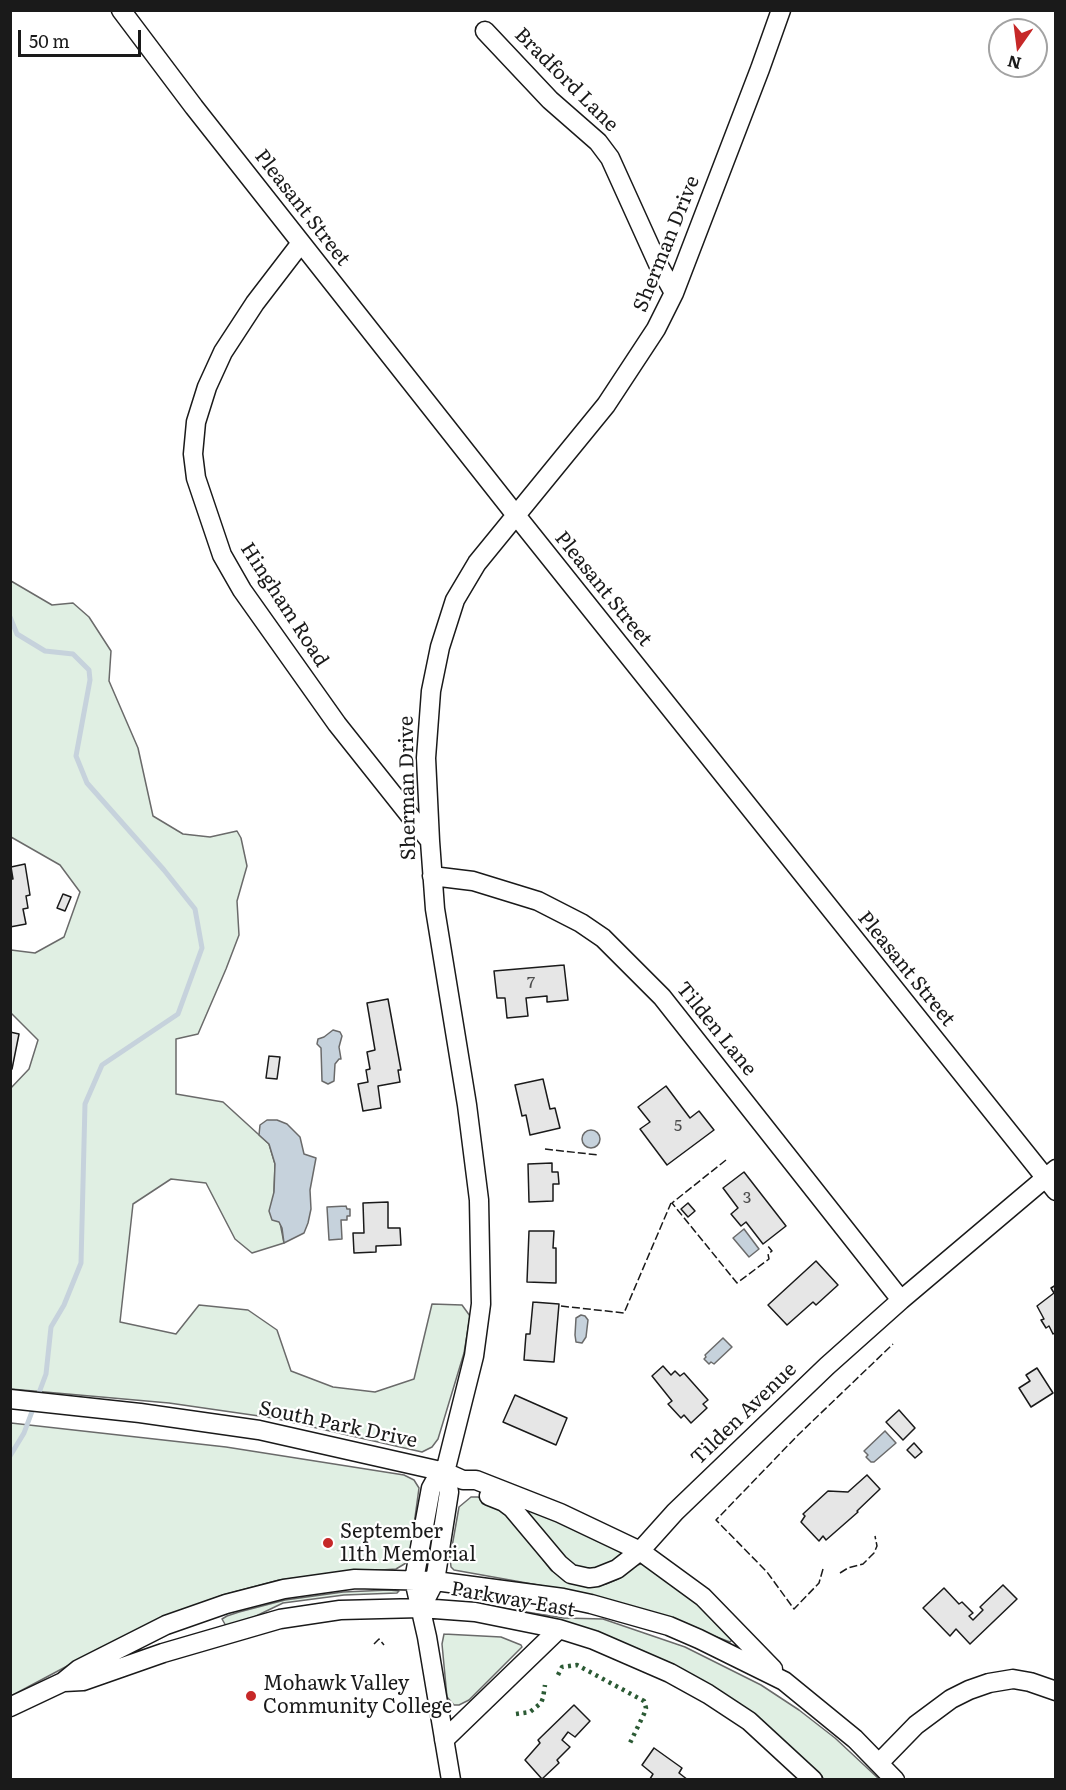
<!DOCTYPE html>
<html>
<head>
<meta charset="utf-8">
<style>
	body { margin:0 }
	#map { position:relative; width:1066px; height:1790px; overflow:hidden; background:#fff; font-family:Literata,serif }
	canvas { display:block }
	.frame { position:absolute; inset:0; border:12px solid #1a1a1a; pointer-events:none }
	.north { position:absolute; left:988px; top:18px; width:60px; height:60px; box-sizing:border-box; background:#fff; border:2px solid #a3a3a3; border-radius:50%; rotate:194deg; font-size:16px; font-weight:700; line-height:24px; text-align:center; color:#1a1a1a }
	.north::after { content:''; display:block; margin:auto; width:21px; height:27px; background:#c62828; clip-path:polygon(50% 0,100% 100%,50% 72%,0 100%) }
	.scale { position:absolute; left:18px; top:30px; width:123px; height:27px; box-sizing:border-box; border:3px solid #1a1a1a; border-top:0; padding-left:8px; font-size:18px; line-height:21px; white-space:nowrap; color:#1a1a1a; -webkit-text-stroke:4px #fff; paint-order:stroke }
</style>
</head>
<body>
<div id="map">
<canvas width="1066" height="1790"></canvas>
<div class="frame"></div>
<div class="north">N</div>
<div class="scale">50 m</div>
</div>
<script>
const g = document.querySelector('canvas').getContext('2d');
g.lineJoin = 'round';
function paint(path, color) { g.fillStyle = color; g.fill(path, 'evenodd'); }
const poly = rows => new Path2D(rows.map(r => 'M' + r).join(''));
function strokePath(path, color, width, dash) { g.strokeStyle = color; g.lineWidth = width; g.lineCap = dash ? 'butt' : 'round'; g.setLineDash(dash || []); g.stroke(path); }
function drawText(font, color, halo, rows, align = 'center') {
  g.font = font + ' Literata,serif'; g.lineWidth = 4.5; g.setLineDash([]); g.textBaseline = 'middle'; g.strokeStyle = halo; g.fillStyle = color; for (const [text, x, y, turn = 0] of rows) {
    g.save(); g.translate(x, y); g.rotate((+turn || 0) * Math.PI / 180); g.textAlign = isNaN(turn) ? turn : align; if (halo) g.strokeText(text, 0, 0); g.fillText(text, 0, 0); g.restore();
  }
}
const green = poly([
	[11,581,52,605,73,603,89,617,111,651,109,681,138,748,153,816,183,834,210,837,237,831,241,838,247,866,237,901,239,935,226,969,198,1034,176,1039,176,1094,223,1102,269,1144,275,1164,274,1192,284,1243,252,1253,235,1239,206,1183,171,1179,133,1204,120,1322,176,1334,199,1305,248,1310,277,1330,291,1371,333,1387,375,1392,414,1379,432,1304,462,1305,470,1316,464,1353,438,1439,432,1447,422,1452,273,1418,169,1403,11,1389,10,1089,29,1069,38,1040,11,1013,11,950,35,953,64,937,80,892,60,865,11,837,11,581],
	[11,1423,226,1447,404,1475,414,1480,419,1488,410,1554,406,1563,396,1569,337,1573,279,1580,223,1595,186,1609,101,1648,11,1696,11,1423],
	[471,1497,478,1497,504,1509,551,1570,567,1581,597,1586,606,1584,618,1579,636,1565,642,1564,691,1597,715,1619,732,1640,730,1642,679,1623,566,1590,454,1570,451,1567,450,1558,459,1507,471,1497],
	[526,1506,622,1552,623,1554,612,1565,582,1570,573,1567,524,1509,526,1506],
	[389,1590,399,1591,397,1593,344,1595,283,1603,254,1617,226,1626,222,1619,227,1616,239,1612,285,1600,343,1592,389,1590],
	[464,1602,564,1618,603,1619,685,1647,761,1685,799,1710,835,1738,879,1779,824,1779,813,1769,591,1631,548,1617,464,1604,464,1602],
	[444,1634,501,1637,521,1645,522,1647,469,1700,459,1705,454,1705,447,1697,442,1644,444,1634]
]);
paint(green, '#e0efe3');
strokePath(green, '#6a6a6a', 1.5);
const water = poly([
	[333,1030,340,1032,342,1036,339,1047,341,1059,339,1059,335,1064,334,1081,328,1084,322,1081,321,1048,317,1044,318,1039,324,1037,333,1030],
	[267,1120,277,1120,287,1124,300,1137,304,1154,316,1158,310,1190,311,1209,308,1223,304,1233,284,1243,282,1228,279,1222,272,1220,269,1211,274,1192,275,1164,269,1144,259,1135,260,1125,267,1120],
	'582 1139a9 9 0 1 1 18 0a9 9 0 1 1-18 0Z',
	[346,1206,347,1209,350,1209,350,1216,347,1216,347,1220,341,1220,342,1239,329,1240,327,1207,346,1206],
	[744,1229,759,1249,749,1257,733,1238,744,1229],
	[581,1315,585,1316,588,1320,586,1337,582,1343,576,1342,575,1335,576,1318,581,1315],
	[723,1338,732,1347,714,1364,711,1362,709,1364,704,1359,706,1357,705,1355,723,1338],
	[885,1431,896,1443,874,1462,871,1462,866,1457,868,1455,864,1451,885,1431]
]);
paint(water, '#c6d2dc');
strokePath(water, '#6a6a6a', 1.5);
strokePath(poly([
	[10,617,17,634,45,651,73,654,89,670,90,680,76,756,87,783,164,870,195,909,202,948,178,1014,102,1065,85,1104,81,1263,64,1305,51,1327,46,1374,24,1433,10,1456]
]), '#c6d2dc', 5);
const building = poly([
	[25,864,30,895,26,896,28,908,23,909,26,924,10,927,10,879,13,879,11,867,25,864],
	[63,894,71,897,65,911,57,908,63,894],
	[564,965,568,1000,547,1002,547,996,526,998,528,1016,507,1018,505,998,497,998,494,971,564,965],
	[388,999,401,1070,398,1070,400,1082,378,1086,381,1108,363,1111,358,1084,368,1082,366,1070,370,1069,367,1052,375,1050,367,1003,388,999],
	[10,1032,19,1034,12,1069,10,1068,10,1032],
	[269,1056,280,1057,277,1079,266,1078,269,1056],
	[543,1079,550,1109,555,1108,560,1128,530,1135,526,1115,522,1116,515,1085,543,1079],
	[666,1086,690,1118,699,1111,714,1130,667,1165,640,1129,650,1122,638,1107,666,1086],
	[552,1163,552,1172,558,1172,559,1184,553,1184,553,1201,529,1202,528,1164,552,1163],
	[744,1172,786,1226,763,1244,746,1222,741,1226,731,1214,738,1208,723,1188,744,1172],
	[388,1202,388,1228,400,1228,401,1245,376,1246,376,1252,354,1253,353,1233,364,1233,363,1203,388,1202],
	[688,1203,695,1211,688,1217,681,1209,688,1203],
	[529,1231,554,1231,553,1248,556,1248,556,1283,527,1282,529,1231],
	[816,1261,838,1285,816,1305,813,1302,787,1325,768,1305,816,1261],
	[1056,1285,1056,1332,1053,1334,1049,1326,1046,1328,1041,1320,1044,1319,1037,1306,1054,1293,1051,1288,1056,1285],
	[533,1302,559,1304,554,1362,524,1360,526,1334,530,1334,533,1302],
	[663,1366,671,1375,675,1371,680,1376,684,1373,708,1400,703,1404,707,1408,691,1423,684,1415,681,1418,668,1404,672,1401,652,1376,663,1366],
	[1037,1368,1053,1393,1031,1407,1019,1388,1030,1381,1026,1375,1037,1368],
	[515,1395,567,1418,556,1445,503,1422,515,1395],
	[899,1410,915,1428,903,1440,886,1422,899,1410],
	[914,1443,922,1452,915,1458,907,1450,914,1443],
	[867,1475,880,1489,857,1511,858,1512,826,1540,823,1536,819,1541,801,1522,805,1516,803,1514,828,1491,848,1492,867,1475],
	[1003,1585,1017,1599,970,1644,956,1629,950,1636,923,1608,944,1588,959,1604,962,1602,973,1613,969,1616,973,1620,983,1610,980,1607,1003,1585],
	[574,1705,590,1721,575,1737,568,1732,562,1740,570,1747,557,1760,559,1763,542,1779,525,1760,540,1743,538,1740,574,1705],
	[654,1748,682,1768,679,1773,688,1780,650,1779,653,1774,642,1765,654,1748]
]);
paint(building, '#e6e6e6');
strokePath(building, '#1a1a1a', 1.5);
const minor = poly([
	[121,10,194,107,515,514,1056,1191],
	[485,31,550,100,598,142,610,158,658,264,674,293],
	[301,243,255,303,223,352,207,387,196,422,193,454,196,478,222,555,242,590,337,724,430,841],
	[432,876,473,881,538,901,581,923,603,938,662,997,901,1300],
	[10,1399,140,1413,259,1430,445,1472,463,1480,476,1480,560,1513,640,1551,703,1597,773,1669],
	[445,1472,436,1479,431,1488,414,1580,427,1637,451,1780],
	[489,1496,504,1502,512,1508,559,1564,571,1574,589,1578,597,1577,617,1569,640,1551,675,1512,827,1366,901,1300,1056,1169],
	[421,1608,435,1581,449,1492,445,1472,474,1356,481,1304,479,1200,467,1105,435,909,430,841,426,758,431,691,440,647,455,600,477,563,606,405,656,329,674,293,760,69,781,10],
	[64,1682,83,1681,163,1653,280,1619,340,1610,421,1608,475,1612,559,1629,594,1640,670,1673,708,1694,749,1721,813,1780],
	[10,1707,63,1682,79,1669,166,1625,226,1604,284,1589,355,1579,435,1581,563,1598,591,1604,669,1626,699,1639,784,1681,855,1739,895,1780],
	[444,1740,559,1629],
	[879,1763,916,1725,951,1699,969,1690,989,1683,1013,1679,1030,1682,1056,1691]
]);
strokePath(minor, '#1a1a1a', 21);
strokePath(minor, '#fff', 18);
strokePath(poly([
	[558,1675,562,1667,577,1665,644,1701,646,1708,644,1714,630,1743],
	[516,1714,530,1712,541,1703,543,1698,545,1685]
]), '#2b5a34', 4.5, [3, 4.5]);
strokePath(poly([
	[545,1149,598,1155],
	[726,1160,672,1203,737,1283,769,1259,768,1254,772,1251,767,1245],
	[561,1306,624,1313,671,1203],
	[823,1569,819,1583,794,1609,767,1572,716,1520,798,1435,893,1344],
	[840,1573,848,1568,863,1564,874,1553,877,1546,875,1536],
	[374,1644,379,1639,384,1645]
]), '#1a1a1a', 1.5, [8, 3]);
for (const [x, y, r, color] of [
	[328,1543,6,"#c62828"],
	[251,1696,6,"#c62828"]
]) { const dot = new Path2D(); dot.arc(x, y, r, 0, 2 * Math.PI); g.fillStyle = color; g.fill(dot); strokePath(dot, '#fff', 2); }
drawText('16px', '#4d4d4d', null, [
	["7",531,983],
	["5",678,1126],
	["3",747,1198]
]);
drawText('20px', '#1a1a1a', '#fff', [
	["Bradford Lane",566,80,45],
	["Pleasant Street",302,208,52],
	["Sherman Drive",667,244,-68],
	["Pleasant Street",603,589,51],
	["Hingham Road",284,605,57],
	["Sherman Drive",408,788,-91],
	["Pleasant Street",906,969,51],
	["Tilden Lane",716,1029,51],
	["Tilden Avenue",744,1414,-44],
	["South Park Drive",338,1425,12],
	["Parkway East",513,1600,10]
]);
drawText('20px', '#1a1a1a', '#fff', [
	["September",340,1532],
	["11th Memorial",340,1555],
	["Mohawk Valley",263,1684],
	["Community College",263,1707]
], 'left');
</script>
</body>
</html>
